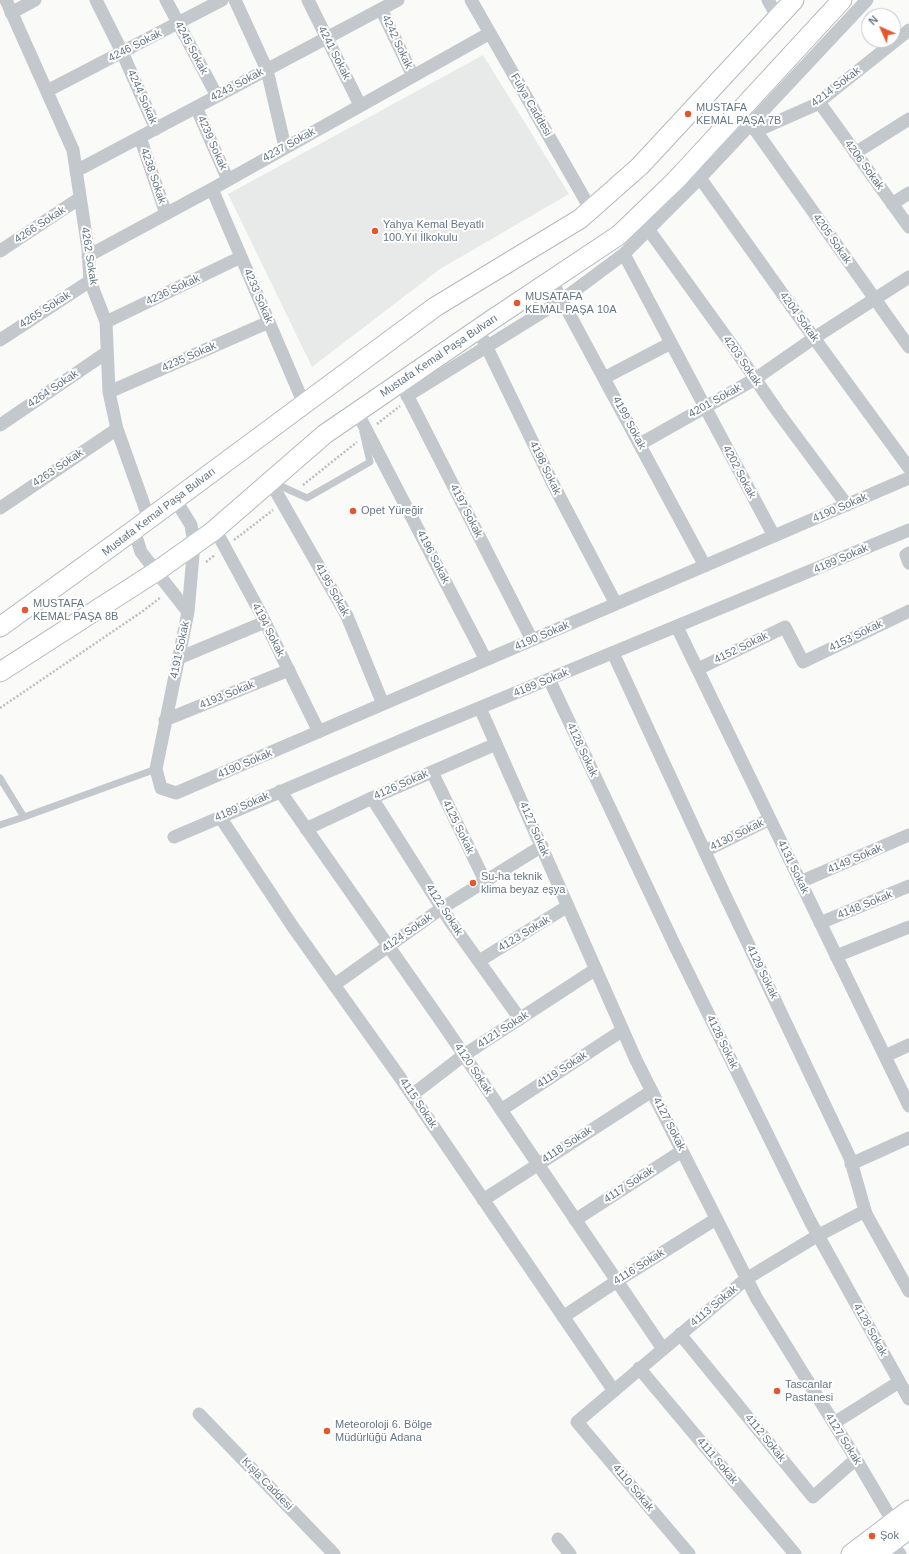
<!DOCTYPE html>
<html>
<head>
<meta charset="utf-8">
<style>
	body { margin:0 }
	#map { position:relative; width:909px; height:1554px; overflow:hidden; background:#fafaf8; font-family:Helvetica,sans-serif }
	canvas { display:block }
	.north { position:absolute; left:861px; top:8px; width:40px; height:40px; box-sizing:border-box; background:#fff; border:1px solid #c1c8cd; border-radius:50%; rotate:315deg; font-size:11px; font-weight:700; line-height:16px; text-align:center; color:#657683 }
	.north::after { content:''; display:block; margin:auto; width:14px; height:18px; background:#e4572e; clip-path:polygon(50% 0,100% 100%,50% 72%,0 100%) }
</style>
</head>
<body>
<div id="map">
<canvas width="909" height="1554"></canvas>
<div class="north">N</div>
</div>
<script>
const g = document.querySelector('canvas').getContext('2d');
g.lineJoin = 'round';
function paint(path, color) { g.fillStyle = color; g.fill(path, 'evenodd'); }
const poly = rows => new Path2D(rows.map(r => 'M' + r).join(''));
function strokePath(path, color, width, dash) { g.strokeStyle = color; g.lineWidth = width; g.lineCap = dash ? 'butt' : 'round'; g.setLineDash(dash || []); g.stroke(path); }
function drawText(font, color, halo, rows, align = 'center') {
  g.font = font + ' Helvetica,sans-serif'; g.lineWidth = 4; g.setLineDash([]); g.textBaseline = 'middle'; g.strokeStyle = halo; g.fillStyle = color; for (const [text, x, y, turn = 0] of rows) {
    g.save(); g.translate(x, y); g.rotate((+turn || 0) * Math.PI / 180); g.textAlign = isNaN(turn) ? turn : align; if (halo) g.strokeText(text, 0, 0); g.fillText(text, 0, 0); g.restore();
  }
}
paint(poly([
	[483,55,569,194,440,269,312,367,228,194]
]), '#e8e9e9');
const secondary = poly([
	[0,627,134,530,435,307,580,219,640,166,794,0],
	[0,672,157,571,212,532,325,434,490,321,619,235,676,180,842,0],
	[851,1554,909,1510],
	[876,1554,909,1529]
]);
strokePath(secondary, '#b3babf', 21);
strokePath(poly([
	[377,424,400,406],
	[303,485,357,442],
	[234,540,273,510],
	[206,562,215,555],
	[0,708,143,611,161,597]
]), '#bbbfc2', 2.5, [2, 2]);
strokePath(poly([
	[272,482,307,498,370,462,363,432],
	[0,778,24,817,156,769],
	[0,825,24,817]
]), '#c3c8cc', 7);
strokePath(poly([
	[6,0,73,150,88,249,90,281,106,322,109,392,117,429,149,519],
	[96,0,122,52,156,129],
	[166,0,217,96],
	[235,0,267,70,285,147],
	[308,0,360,105],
	[471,0,591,210],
	[768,0,778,18],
	[381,9,413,76],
	[11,13,35,0],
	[47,91,222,0],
	[819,102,909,227],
	[196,107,228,180],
	[749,125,756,131,815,105,909,30],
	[756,131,909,347],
	[140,137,166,214],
	[855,153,909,119],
	[76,171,398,0],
	[695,171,814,338,909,468],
	[212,189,304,404],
	[892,204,909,193],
	[643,222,734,348,778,412,847,505],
	[0,251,80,198],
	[624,254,705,407,774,536],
	[88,256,212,189,490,33],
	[551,280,705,566],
	[106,322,241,257],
	[478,329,553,484,616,604],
	[0,340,90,281],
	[604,378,671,343],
	[404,389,532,640],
	[109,392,269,322],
	[407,396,562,300,624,254,700,178,867,0],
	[357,412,486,660],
	[0,425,106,353],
	[640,444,755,379,814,338,909,277],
	[270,481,347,616,383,704],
	[175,499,191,525,194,544,188,612,156,769,161,788,176,793,909,478],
	[0,508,117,429],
	[215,529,260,612,319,732],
	[134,530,141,552,188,612],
	[909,553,906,555,909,563],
	[677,627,909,1106],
	[613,653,723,891,850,1158,866,1214,909,1291],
	[179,658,265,622],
	[698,669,785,627,803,662,909,611],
	[549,679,675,946,810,1221,909,1399],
	[480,708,636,1060,757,1299,856,1459,893,1522],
	[165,720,289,670],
	[432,772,485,881],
	[280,791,445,1027,663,1349],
	[372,798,450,921,520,1019],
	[220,817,293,927,399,1076,614,1391],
	[306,829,372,798,496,744],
	[174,837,421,732,909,530],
	[705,851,770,819],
	[800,882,909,835],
	[820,923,909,886],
	[836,956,909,927],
	[479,961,568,906],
	[334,985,442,908,542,846],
	[885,1056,909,1045],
	[412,1095,464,1055,596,969],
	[501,1110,623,1030],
	[851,1164,909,1138],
	[483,1200,652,1091],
	[575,1220,682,1151],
	[563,1317,617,1281,716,1219],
	[680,1334,813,1497,856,1459],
	[639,1368,795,1554],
	[199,1414,334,1554],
	[834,1423,899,1382],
	[558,1539,570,1554],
	[891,1543,900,1554],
	[689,1554,577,1422,746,1279,817,1236,865,1211]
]), '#c3c8cc', 13);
strokePath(secondary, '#fff', 19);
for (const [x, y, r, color] of [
	[688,114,4,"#e4572e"],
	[375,231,4,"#e4572e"],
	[517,303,4,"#e4572e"],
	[353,511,4,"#e4572e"],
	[25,610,4,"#e4572e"],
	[473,883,4,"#e4572e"],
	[777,1391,4,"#e4572e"],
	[327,1431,4,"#e4572e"],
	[872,1536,4,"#e4572e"]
]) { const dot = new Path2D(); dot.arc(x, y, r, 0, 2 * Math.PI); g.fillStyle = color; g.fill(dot); strokePath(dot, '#fff', 1.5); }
drawText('11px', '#657683', '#fff', [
	["4242 Sokak",397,42,65],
	["4246 Sokak",135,46,-27],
	["4245 Sokak",191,48,62],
	["4241 Sokak",334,53,63],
	["4243 Sokak",237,85,-28],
	["4214 Sokak",836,87,-37],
	["4244 Sokak",142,97,66],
	["Fulya Caddesi",531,105,60],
	["4239 Sokak",212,143,66],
	["4237 Sokak",289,145,-29],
	["4206 Sokak",864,165,54],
	["4238 Sokak",153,176,71],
	["4266 Sokak",40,225,-33],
	["4205 Sokak",832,239,55],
	["4262 Sokak",89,256,81],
	["4236 Sokak",173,290,-25],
	["4233 Sokak",258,296,67],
	["4265 Sokak",45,310,-33],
	["4204 Sokak",799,317,54],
	["Mustafa Kemal Paşa Bulvarı",439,356,-34],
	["4235 Sokak",189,357,-24],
	["4203 Sokak",742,361,55],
	["4264 Sokak",53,389,-34],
	["4201 Sokak",715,401,-29],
	["4199 Sokak",629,423,62],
	["4263 Sokak",58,468,-34],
	["4198 Sokak",545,468,64],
	["4202 Sokak",739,472,62],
	["4190 Sokak",840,508,-23],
	["4197 Sokak",466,511,63],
	["Mustafa Kemal Paşa Bulvarı",159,512,-37],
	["4196 Sokak",433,557,63],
	["4189 Sokak",841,559,-23],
	["4195 Sokak",332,590,61],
	["4194 Sokak",268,630,63],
	["4190 Sokak",542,636,-23],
	["4153 Sokak",856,636,-26],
	["4152 Sokak",741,648,-26],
	["4191 Sokak",180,650,-78],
	["4189 Sokak",541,683,-22],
	["4193 Sokak",227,695,-22],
	["4128 Sokak",582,750,65],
	["4190 Sokak",245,764,-23],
	["4126 Sokak",401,785,-24],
	["4189 Sokak",242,807,-23],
	["4125 Sokak",458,827,64],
	["4127 Sokak",534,829,66],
	["4130 Sokak",737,835,-26],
	["4149 Sokak",855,859,-23],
	["4131 Sokak",793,867,64],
	["4148 Sokak",865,905,-22],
	["4122 Sokak",444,910,57],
	["4124 Sokak",407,933,-35],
	["4123 Sokak",524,934,-31],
	["4129 Sokak",762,972,64],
	["4121 Sokak",503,1030,-33],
	["4128 Sokak",722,1042,64],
	["4120 Sokak",473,1069,56],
	["4119 Sokak",562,1070,-33],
	["4115 Sokak",418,1103,56],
	["4127 Sokak",669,1124,63],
	["4118 Sokak",567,1145,-33],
	["4117 Sokak",629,1185,-33],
	["4116 Sokak",639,1267,-32],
	["4113 Sokak",714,1306,-40],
	["4128 Sokak",870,1330,61],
	["4112 Sokak",765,1438,51],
	["4127 Sokak",843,1439,58],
	["4111 Sokak",717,1461,50],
	["Kışla Caddesi",267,1484,46],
	["4110 Sokak",633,1488,50]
]);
drawText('11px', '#657683', '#fff', [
	["MUSTAFA",696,108],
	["KEMAL PAŞA 7B",696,121],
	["Yahya Kemal Beyatlı",383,225],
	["100.Yıl İlkokulu",383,238],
	["MUSATAFA",525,297],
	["KEMAL PAŞA 10A",525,310],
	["Opet Yüreğir",361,511],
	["MUSTAFA",33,604],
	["KEMAL PAŞA 8B",33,617],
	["Su-ha teknik",481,877],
	["klima beyaz eşya",481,890],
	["Tascanlar",785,1385],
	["Pastanesi",785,1398],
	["Meteoroloji 6. Bölge",335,1425],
	["Müdürlüğü Adana",335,1438],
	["Şok",880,1536]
], 'left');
</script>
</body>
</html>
